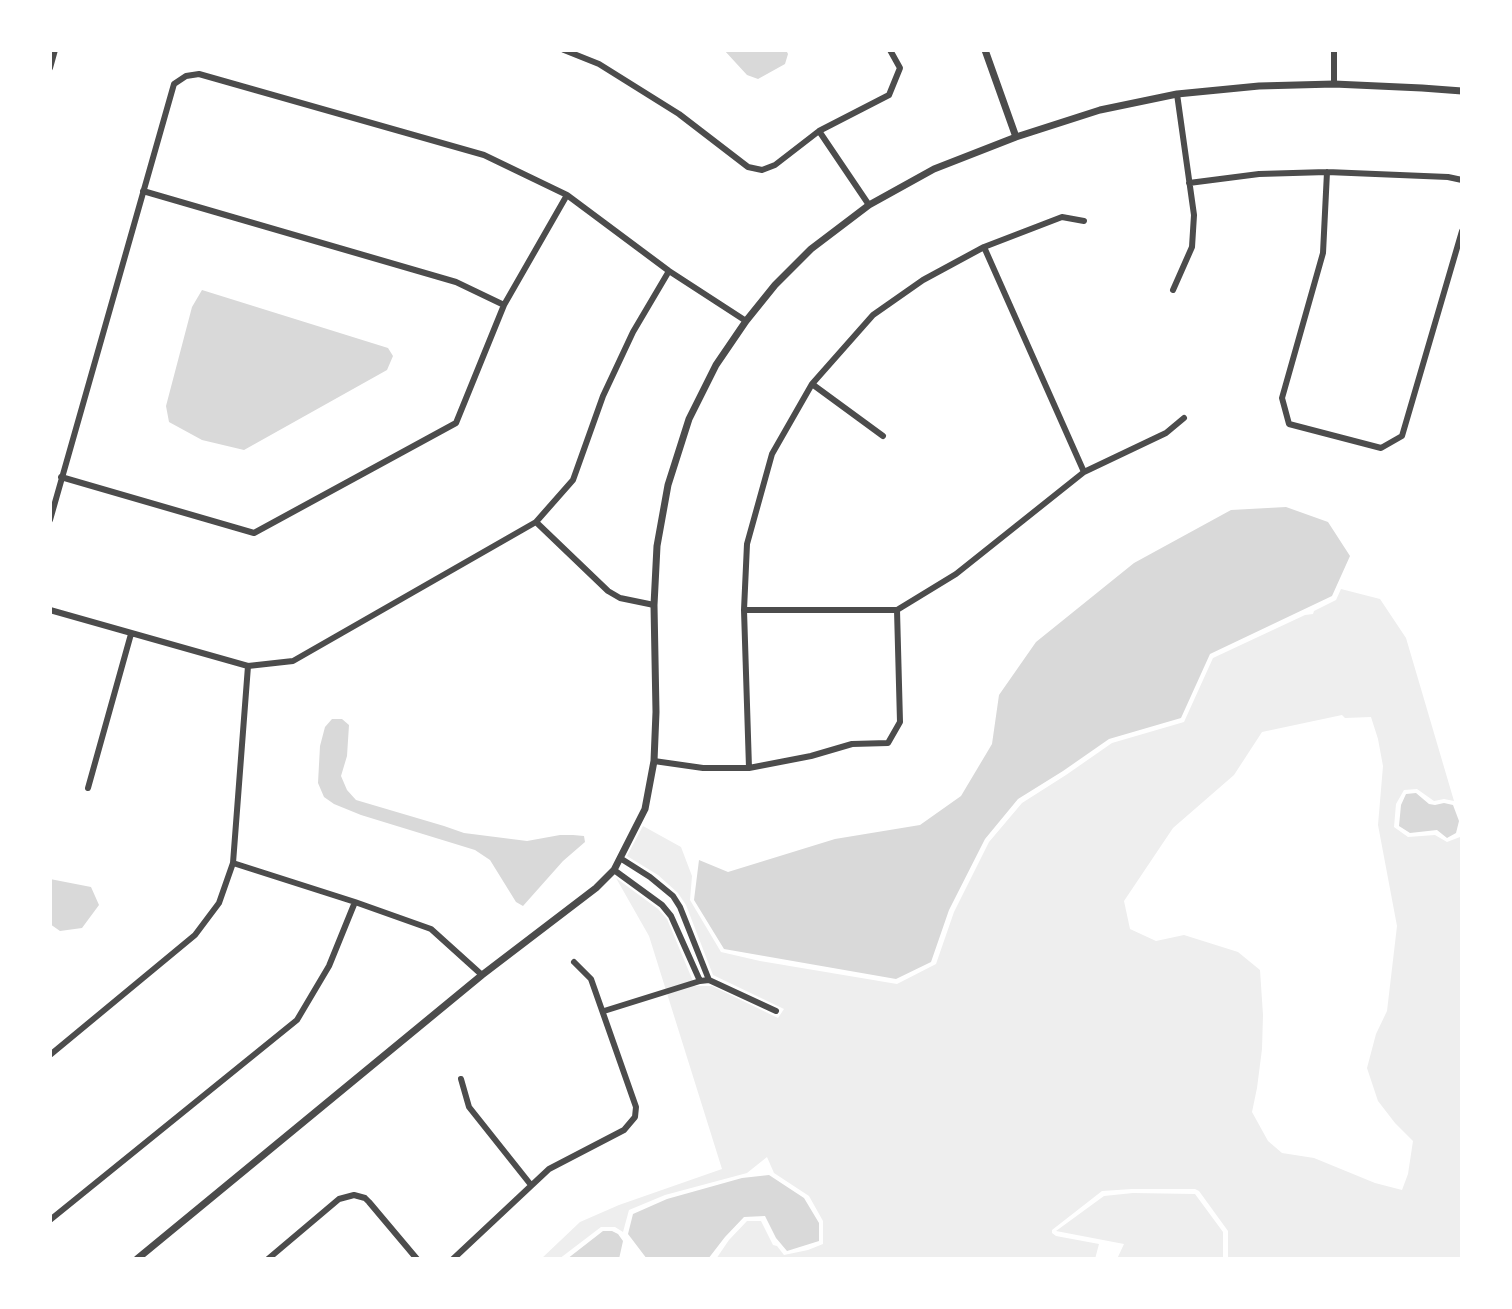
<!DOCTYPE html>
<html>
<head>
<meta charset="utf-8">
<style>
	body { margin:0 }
	#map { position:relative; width:1512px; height:1309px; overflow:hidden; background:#fff; font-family:"Alegreya Sans",sans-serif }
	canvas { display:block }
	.frame { position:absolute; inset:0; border:52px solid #fff; pointer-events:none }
</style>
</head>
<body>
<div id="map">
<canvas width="1512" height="1309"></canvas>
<div class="frame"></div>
</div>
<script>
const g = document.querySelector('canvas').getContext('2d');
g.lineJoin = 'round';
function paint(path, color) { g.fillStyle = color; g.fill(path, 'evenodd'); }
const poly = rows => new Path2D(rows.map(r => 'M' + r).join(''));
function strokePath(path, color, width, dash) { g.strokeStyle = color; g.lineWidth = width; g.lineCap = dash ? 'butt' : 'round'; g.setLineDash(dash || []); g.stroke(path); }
paint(poly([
	[1341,589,1380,599,1406,638,1454,801,1444,799,1434,801,1417,789,1404,790,1396,804,1394,827,1408,837,1435,835,1447,842,1460,837,1462,831,1462,1259,1228,1259,1228,1231,1199,1191,1195,1189,1132,1189,1102,1191,1052,1230,1052,1233,1056,1236,1099,1244,1095,1259,716,1259,729,1240,747,1221,761,1221,773,1245,777,1246,784,1255,808,1250,823,1244,823,1221,809,1196,774,1173,767,1157,747,1173,665,1195,629,1210,623,1232,615,1227,601,1227,559,1259,541,1259,580,1222,619,1205,722,1169,649,936,616,878,658,909,667,919,695,986,712,986,778,1018,784,1009,713,975,686,905,678,893,658,875,627,856,643,826,681,847,692,876,690,900,721,952,760,961,897,984,936,964,954,912,989,842,1022,803,1066,775,1112,743,1184,722,1213,658,1305,615,1313,614,1314,611,1336,600],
	[1342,715,1345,718,1371,717,1378,739,1383,766,1378,825,1397,926,1387,1011,1376,1034,1367,1068,1378,1101,1395,1123,1413,1141,1408,1174,1402,1190,1375,1183,1314,1158,1282,1153,1268,1141,1252,1112,1257,1088,1262,1049,1263,1015,1260,970,1238,952,1184,935,1156,941,1130,929,1124,901,1173,828,1234,775,1262,732],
	[1133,1193,1195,1194,1223,1232,1223,1259,1117,1259,1124,1244,1056,1231,1104,1196]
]), '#eee');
paint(poly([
	[724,50,786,50,788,54,785,64,758,79,747,75],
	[202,290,388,348,393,356,387,370,244,450,202,440,169,422,166,406,192,307],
	[1286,507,1328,522,1350,556,1332,596,1210,654,1181,718,1109,739,1063,771,1018,799,985,839,949,910,931,962,896,979,724,949,694,900,699,860,728,872,835,839,920,825,961,796,992,744,999,695,1036,642,1134,563,1231,510],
	[332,719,342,719,349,725,347,756,341,776,347,790,356,800,444,826,464,833,527,841,560,835,573,835,584,836,585,842,563,861,523,906,516,902,490,860,475,850,361,815,334,804,324,797,318,783,320,746,325,727],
	[1416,793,1429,804,1435,805,1444,803,1453,805,1459,821,1456,833,1447,838,1437,830,1410,833,1399,826,1401,805,1406,794],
	[50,879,91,887,99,905,82,928,60,931,50,924],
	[769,1175,804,1198,819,1223,819,1241,787,1251,776,1238,765,1216,744,1217,725,1237,708,1259,647,1259,628,1234,633,1214,667,1199,742,1178],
	[603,1231,612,1231,618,1234,623,1241,619,1259,567,1259]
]), '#d9d9d9');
strokePath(poly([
	[564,50,599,64,679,114,748,167,762,170,775,165,819,131,889,95,900,68,890,50],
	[50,68,55,50],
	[1334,84,1334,50],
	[819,131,869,205],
	[1327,172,1323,253,1282,398,1289,424,1381,448,1402,436,1462,231],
	[1189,183,1259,174,1327,172,1448,177,1462,180],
	[143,191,456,282,504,305],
	[984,247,1084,472],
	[1173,290,1192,247,1194,215,1177,94],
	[812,384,883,436],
	[61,477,254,533,456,423,504,305,567,195],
	[50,520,174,84,186,76,199,74,484,155,567,195,669,271,746,321],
	[536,522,608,591,620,598,654,605],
	[50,610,248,666,293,661,536,522,573,480,603,396,633,332,669,271],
	[744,610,897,610,956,574,1084,472,1166,433,1184,418],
	[654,761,703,768,749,768,811,756,852,744,888,743,900,722,897,610],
	[749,768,744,610,747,544,772,454,812,384,873,315,923,280,984,247,1062,217,1084,221],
	[88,788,131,634],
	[620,858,650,877,673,896,680,907,709,980],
	[233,863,355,902,431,929,482,975],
	[614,870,662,905,671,916,700,981],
	[604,1011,700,981,709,980,776,1011],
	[50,1055,195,935,219,903,233,863,248,666],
	[461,1079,469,1107,531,1185],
	[50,1220,297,1020,329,966,355,902],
	[268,1259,339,1199,354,1195,365,1198,369,1202,417,1259],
	[453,1259,549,1169,624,1130,635,1117,636,1107,591,979,574,962]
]), '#4c4c4c', 6);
strokePath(poly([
	[985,50,1016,137],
	[137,1259,482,975,596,888,614,870,645,809,654,761,656,712,654,605,657,546,668,485,689,419,716,365,746,321,775,285,811,249,869,205,934,169,1016,137,1100,110,1177,94,1259,86,1334,84,1422,88,1462,91]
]), '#4c4c4c', 7);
</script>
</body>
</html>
